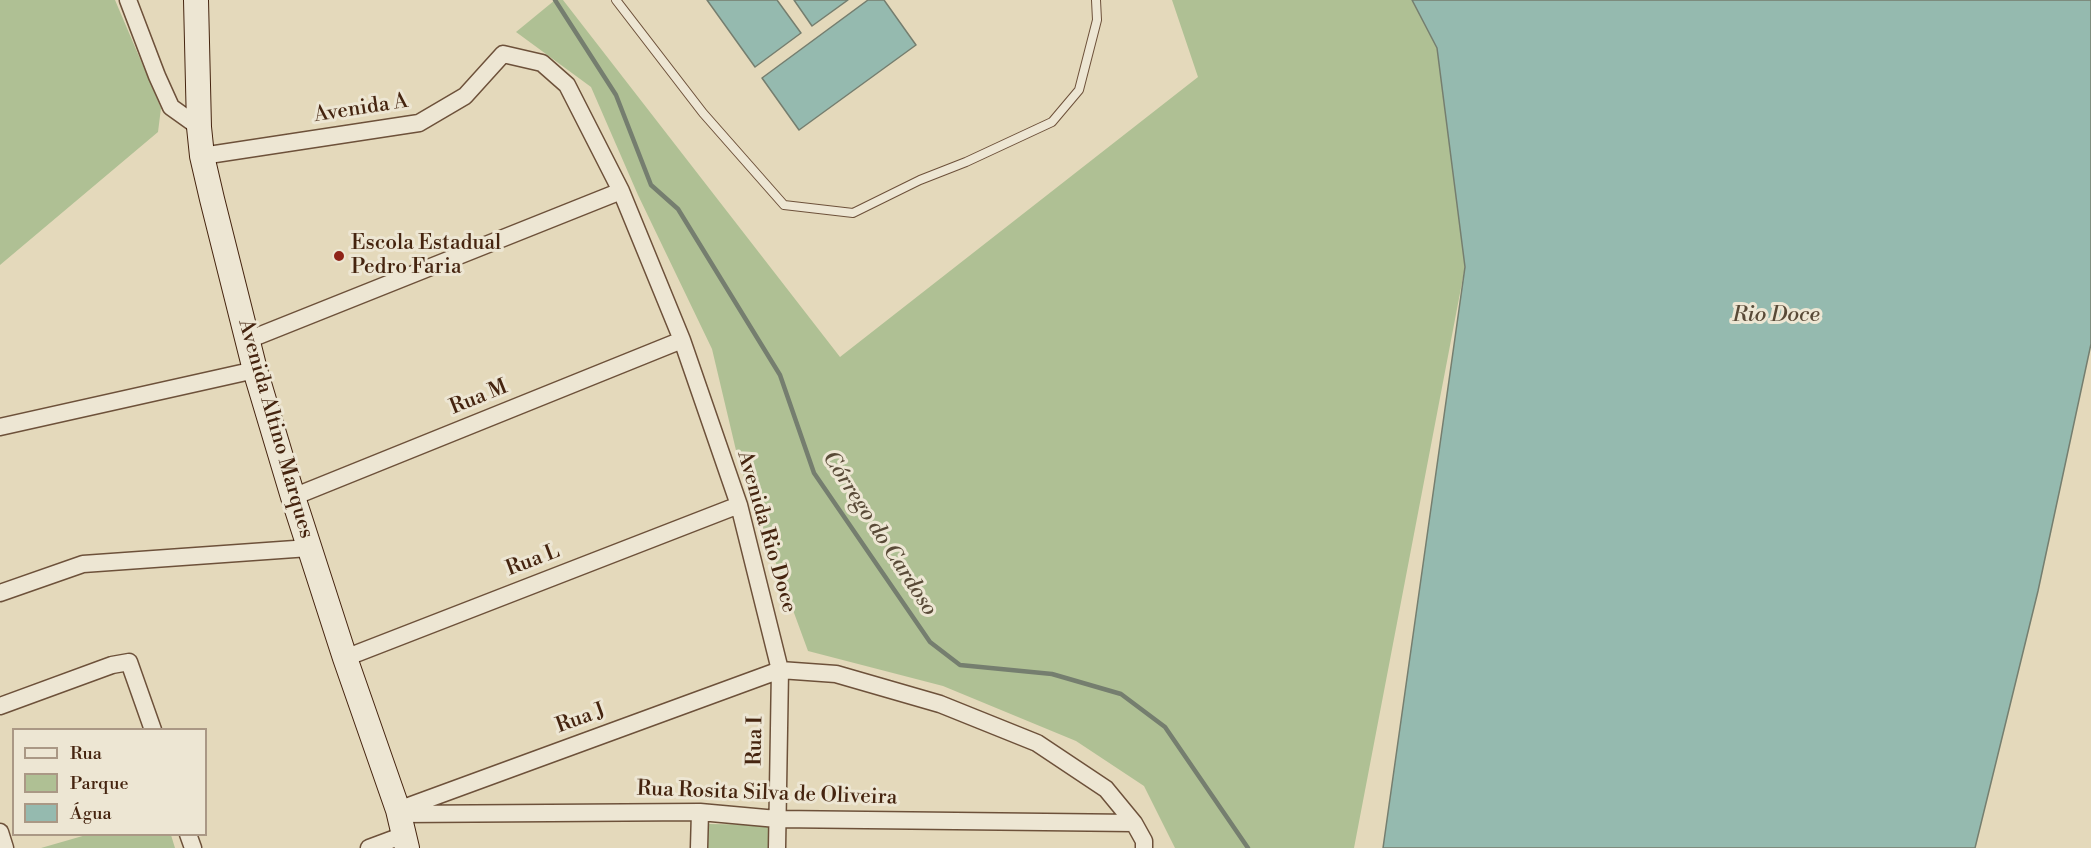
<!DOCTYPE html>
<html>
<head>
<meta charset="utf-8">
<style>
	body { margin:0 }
	#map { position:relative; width:2091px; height:848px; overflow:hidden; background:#e4d9bb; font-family:"Libre Bodoni",serif }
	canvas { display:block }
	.legend { position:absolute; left:12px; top:728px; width:195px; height:108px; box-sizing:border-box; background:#ede6d3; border:2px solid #aa9885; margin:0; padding:8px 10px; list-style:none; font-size:18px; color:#45240f }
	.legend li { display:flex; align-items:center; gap:12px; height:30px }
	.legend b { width:30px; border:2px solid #aa9885 }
</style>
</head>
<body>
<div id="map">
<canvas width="2091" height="848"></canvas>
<ul class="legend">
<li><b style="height:8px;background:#ede6d3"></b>Rua</li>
<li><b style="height:16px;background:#afc094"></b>Parque</li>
<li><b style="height:16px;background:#95baaf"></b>Água</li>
</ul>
</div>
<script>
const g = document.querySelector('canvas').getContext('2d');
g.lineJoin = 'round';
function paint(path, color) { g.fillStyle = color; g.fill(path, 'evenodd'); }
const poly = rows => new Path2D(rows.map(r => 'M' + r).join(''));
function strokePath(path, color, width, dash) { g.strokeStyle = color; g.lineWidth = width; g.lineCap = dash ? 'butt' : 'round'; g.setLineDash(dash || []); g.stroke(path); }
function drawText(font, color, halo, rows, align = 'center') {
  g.font = font + ' "Libre Bodoni",serif'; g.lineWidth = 6; g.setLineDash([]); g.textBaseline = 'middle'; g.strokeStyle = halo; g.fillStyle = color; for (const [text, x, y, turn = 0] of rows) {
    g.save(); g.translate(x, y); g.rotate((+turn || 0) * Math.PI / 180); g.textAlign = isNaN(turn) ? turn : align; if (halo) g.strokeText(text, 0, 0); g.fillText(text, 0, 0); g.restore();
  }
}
paint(poly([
	[0,0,115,0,161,108,158,132,0,265],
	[555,0,563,0,840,357,1198,77,1172,0,1412,0,1437,48,1465,267,1354,848,1175,848,1144,786,1076,741,943,686,808,651,739,463,712,349,638,195,591,87,516,32],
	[708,824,773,825,773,848,708,848],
	[86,835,171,835,175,848,41,848]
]), '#afc094');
const water = poly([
	[707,0,777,0,801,33,755,67,707,0],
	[794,0,848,0,812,26,794,0],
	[868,0,884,0,916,45,799,130,762,78,868,0],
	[1412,0,2091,0,2091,344,2038,591,1975,848,1383,848,1465,267,1437,48,1412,0]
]);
paint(water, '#95baaf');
strokePath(water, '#757e6f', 1.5);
strokePath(poly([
	[555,0,616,95,651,185,678,209,780,375,814,473,930,642,960,665,1052,674,1121,694,1165,727,1248,848]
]), '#757e6f', 4.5);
const service = poly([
	[616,0,703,113,784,205,853,213,920,180,966,162,1052,122,1079,90,1097,20,1096,0]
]);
const minor = poly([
	[128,0,157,76,171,107,199,127],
	[202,156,419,123,465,96,503,54,542,63,567,85,621,191,682,340,739,505,780,670,777,848],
	[248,340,621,191],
	[0,427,255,370],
	[293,497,682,340],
	[0,593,83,564,309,548],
	[345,658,739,505],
	[0,706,112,665,129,662,153,730],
	[398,810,780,670,836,674,940,704,1037,743,1106,789,1134,823,1144,841,1144,848],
	[399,814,700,812,777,819,1134,823],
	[0,832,5,848],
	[188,834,193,848],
	[369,848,404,835],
	[699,848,700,812]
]);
const secondary = poly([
	[196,0,199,127,202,156,212,199,255,370,293,497,345,658,398,810,407,848]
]);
strokePath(service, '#6d513a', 10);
strokePath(minor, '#6d513a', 19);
strokePath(secondary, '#45240f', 26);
strokePath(service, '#ede6d3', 8);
strokePath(minor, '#ede6d3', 16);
strokePath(secondary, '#ede6d3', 24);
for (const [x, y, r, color] of [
	[339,256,6,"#8f2418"]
]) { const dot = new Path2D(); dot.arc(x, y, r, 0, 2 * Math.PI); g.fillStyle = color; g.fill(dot); strokePath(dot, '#ede6d3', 2); }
drawText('21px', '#45240f', '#ede6d3', [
	["Avenida A",361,109,-9],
	["Rua M",479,398,-22],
	["Avenida Altino Marques",275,429,74],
	["Avenida Rio Doce",766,532,74],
	["Rua L",533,561,-21],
	["Rua J",581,719,-20],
	["Rua I",756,741,-89],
	["Rua Rosita Silva de Oliveira",767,794,2]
]);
drawText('21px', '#45240f', '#ede6d3', [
	["Escola Estadual",351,244],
	["Pedro Faria",351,268]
], 'left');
drawText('italic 22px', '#594a37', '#ede6d3', [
	["Rio Doce",1776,316],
	["Córrego do Cardoso",879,534,57]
]);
</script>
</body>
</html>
